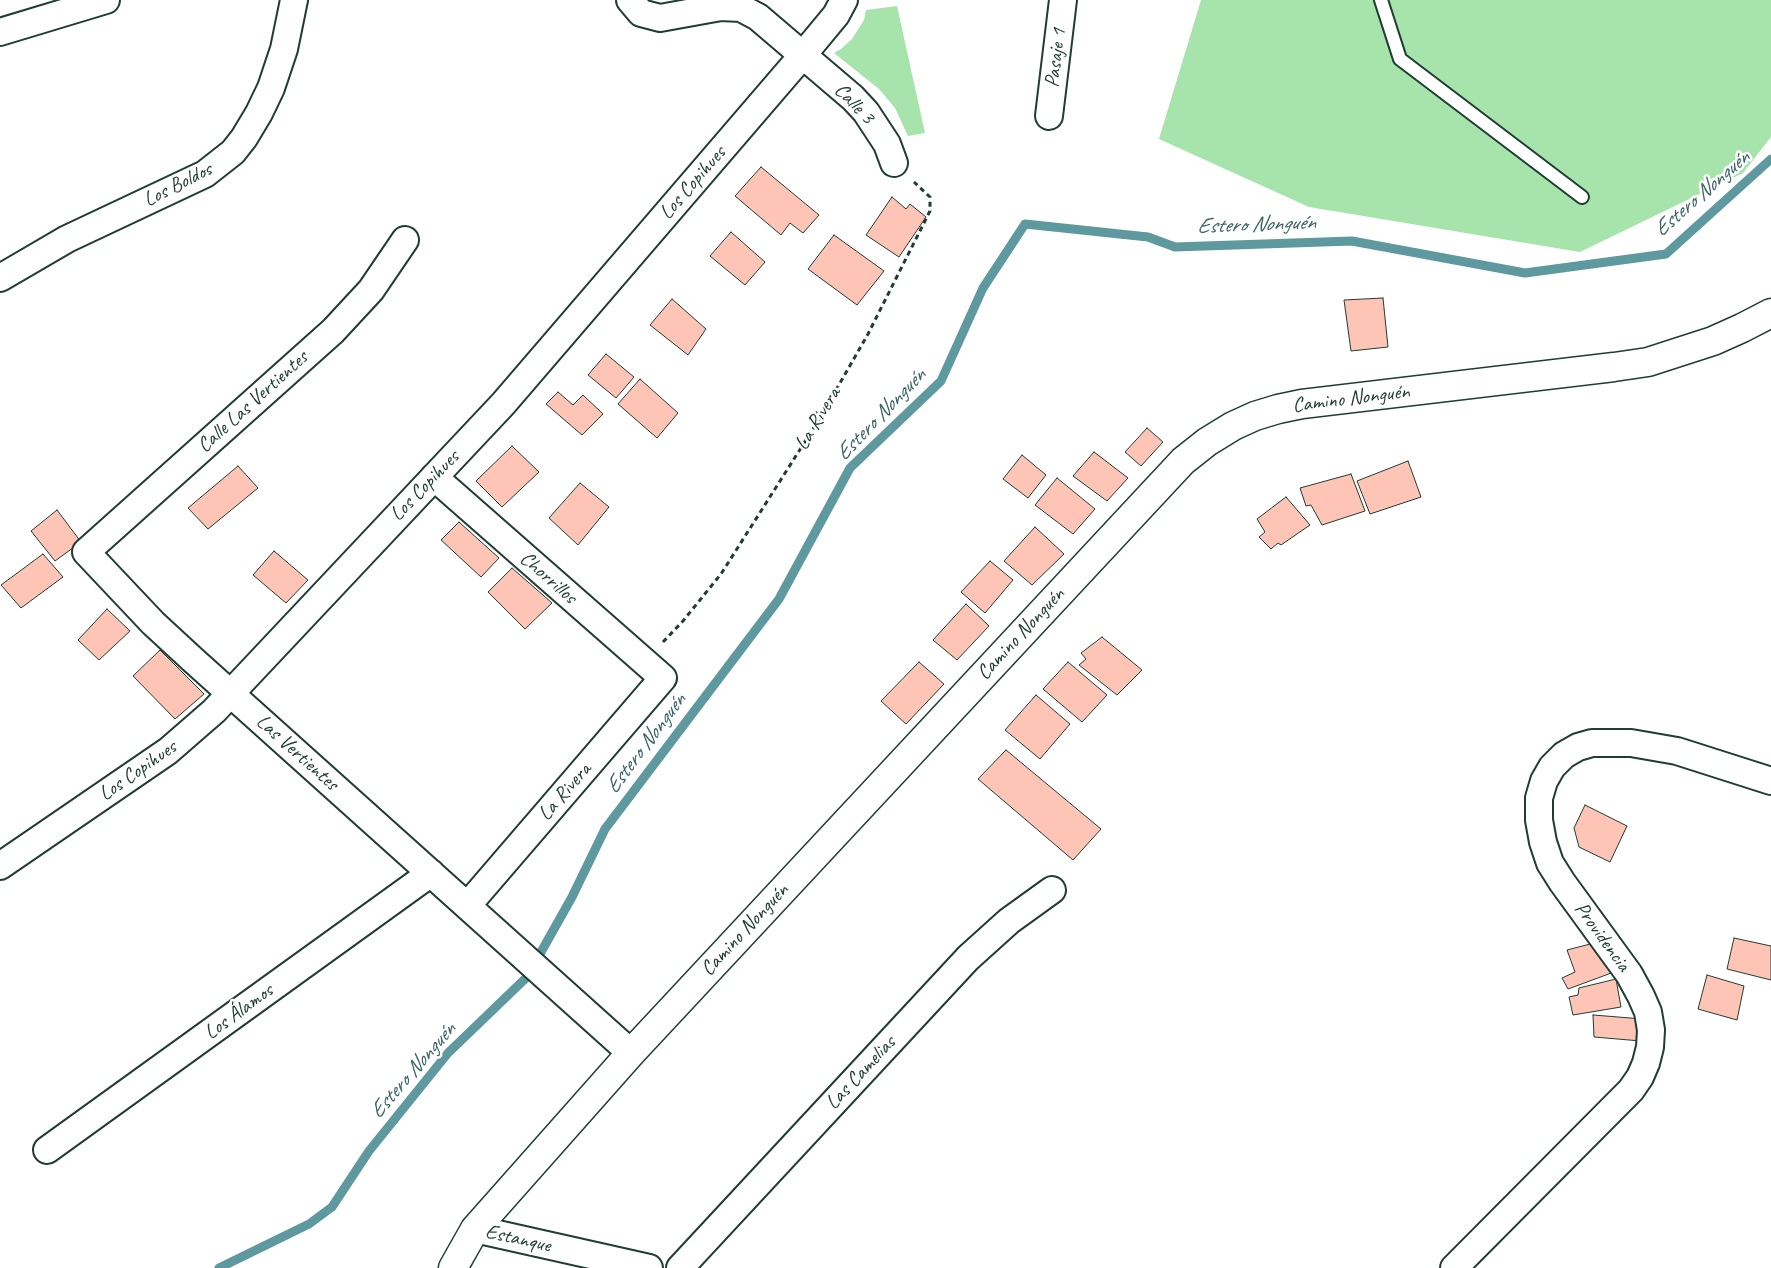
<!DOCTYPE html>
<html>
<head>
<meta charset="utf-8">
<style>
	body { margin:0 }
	canvas { display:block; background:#fff }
</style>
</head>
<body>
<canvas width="1771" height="1268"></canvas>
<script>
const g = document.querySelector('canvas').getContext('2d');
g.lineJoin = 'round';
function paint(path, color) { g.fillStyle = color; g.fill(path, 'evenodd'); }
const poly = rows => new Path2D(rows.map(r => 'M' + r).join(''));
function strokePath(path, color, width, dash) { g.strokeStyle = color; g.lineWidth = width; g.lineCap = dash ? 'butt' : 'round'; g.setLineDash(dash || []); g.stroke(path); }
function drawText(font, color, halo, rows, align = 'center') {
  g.font = font + ' Caveat,sans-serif'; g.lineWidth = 5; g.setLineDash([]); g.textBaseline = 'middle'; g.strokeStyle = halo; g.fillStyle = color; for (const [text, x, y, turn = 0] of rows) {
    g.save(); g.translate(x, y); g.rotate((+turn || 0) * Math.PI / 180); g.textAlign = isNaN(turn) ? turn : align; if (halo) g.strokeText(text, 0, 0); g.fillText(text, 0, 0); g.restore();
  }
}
paint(poly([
	[1201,0,1771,0,1771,137,1743,173,1580,252,1309,207,1159,139],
	[897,6,925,133,908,136,895,108,879,89,834,53,841,49,852,39,864,20,866,10]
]), '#a6e4ab');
strokePath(poly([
	[219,1268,309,1224,332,1207,369,1151,448,1053,527,977,572,897,605,829,779,599,850,468,941,381,983,288,1025,224,1148,237,1175,247,1352,241,1525,273,1666,254,1771,159]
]), '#5f99a0', 9);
const building = poly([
	[761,167,819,215,803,233,790,223,781,235,735,196,761,167],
	[892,197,906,209,910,204,926,217,899,257,866,235,892,197],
	[731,232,765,262,745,285,710,256,731,232],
	[834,235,884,271,857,305,808,269,834,235],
	[1383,298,1388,347,1351,351,1344,300,1383,298],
	[672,299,706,329,688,355,650,325,672,299],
	[606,354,634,377,616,398,588,375,606,354],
	[640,379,678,413,657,438,618,404,640,379],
	[558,392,573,405,583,395,603,414,582,435,546,404,558,392],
	[1147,428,1163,442,1141,466,1125,452,1147,428],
	[512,446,539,472,502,507,476,481,512,446],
	[1094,452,1128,478,1107,501,1073,476,1094,452],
	[1022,455,1046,475,1028,498,1003,479,1022,455],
	[1408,461,1421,497,1370,514,1357,481,1408,461],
	[238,466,258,488,208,529,188,508,238,466],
	[1351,474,1365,511,1322,525,1311,505,1306,506,1300,488,1351,474],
	[1057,478,1095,509,1073,534,1035,505,1057,478],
	[580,483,609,507,578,545,549,518,580,483],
	[1286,497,1310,525,1281,545,1278,543,1271,549,1259,537,1265,532,1257,519,1286,497],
	[57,510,81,542,55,561,31,531,57,510],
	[459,522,499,558,481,577,441,540,459,522],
	[1035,527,1064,554,1032,585,1004,561,1035,527],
	[274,551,308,580,286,603,253,575,274,551],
	[43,554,63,577,21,608,1,585,43,554],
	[990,561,1013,580,985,613,961,592,990,561],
	[512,568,552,603,525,629,488,592,512,568],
	[966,604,989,626,957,660,933,640,966,604],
	[107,609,130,631,99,660,78,640,107,609],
	[1102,637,1142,670,1117,695,1079,665,1086,659,1081,653,1102,637],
	[160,650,204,694,175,719,133,676,160,650],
	[919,662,944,684,906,724,881,701,919,662],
	[1068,662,1107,695,1082,722,1043,689,1068,662],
	[1036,695,1070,724,1040,759,1005,730,1036,695],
	[1006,750,1101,829,1073,860,978,779,1006,750],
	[1585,805,1627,826,1610,862,1579,847,1574,828,1585,805],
	[1734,938,1771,946,1771,980,1727,969,1734,938],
	[1598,942,1614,972,1568,989,1562,978,1575,972,1567,950,1598,942],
	[1707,975,1744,986,1737,1020,1698,1009,1707,975],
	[1616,979,1621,1007,1573,1015,1569,997,1578,995,1579,988,1616,979],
	[1593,1015,1643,1019,1641,1041,1594,1037,1593,1015]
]);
paint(building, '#fec4b5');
strokePath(building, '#1f3d34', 1);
const lane = poly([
	[1381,0,1400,59,1582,197]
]);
const street = poly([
	[630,0,641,13,660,18,721,7,741,8,758,17,853,98,866,112,887,144,894,163],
	[0,32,106,0],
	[1049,116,1063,0],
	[405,240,371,290,333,331,86,552,153,623,192,659,631,1053],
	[0,278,67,239,205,174,233,152,244,138,259,113,271,88,284,49,294,0],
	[434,477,663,678,467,906],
	[0,866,168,751,214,711,503,404,802,56,836,15,844,0],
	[47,1150,431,873],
	[475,1229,649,1268],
	[680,1268,968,958,1009,921,1052,890],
	[1454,1268,1631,1090,1640,1077,1646,1063,1650,1047,1651,1030,1648,1012,1641,996,1629,974,1562,882,1550,863,1543,842,1539,820,1539,798,1544,781,1552,767,1564,755,1578,747,1592,743,1631,743,1677,751,1771,781]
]);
const secondary = poly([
	[453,1268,475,1229,631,1053,1183,461,1207,442,1233,426,1255,416,1278,409,1302,404,1614,367,1648,362,1713,341,1742,328,1771,313]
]);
strokePath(lane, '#1f3d34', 16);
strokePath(street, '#1f3d34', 30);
strokePath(secondary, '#1f3d34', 31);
strokePath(poly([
	[663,642,683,621,721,574,820,418,868,334,930,211,930,197,914,182]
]), '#1f3d34', 3, [5, 4]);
strokePath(lane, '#fff', 12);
strokePath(street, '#fff', 26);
strokePath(secondary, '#fff', 28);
drawText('21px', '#1f3d34', '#fff', [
	["Pasaje 1",1056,58,-83],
	["Calle 3",854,104,46],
	["Los Copihues",693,183,-49],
	["Los Boldos",178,185,-27],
	["Camino Nonguén",1351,399,-7],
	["Calle Las Vertientes",253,402,-42],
	["La Rivera",818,419,-59],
	["Los Copihues",425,486,-46],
	["Chorrillos",548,578,41],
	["Camino Nonguén",1021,634,-47],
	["Las Vertientes",297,753,42],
	["Los Copihues",138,771,-35],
	["La Rivera",565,792,-49],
	["Camino Nonguén",745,930,-47],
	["Providencia",1602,937,54],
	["Los Álamos",239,1012,-36],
	["Las Camelias",861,1073,-47],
	["Estanque",518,1239,13]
]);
drawText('italic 22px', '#3a6461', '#fff', [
	["Estero Nonguén",1702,194,-41],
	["Estero Nonguén",1256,225,-2],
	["Estero Nonguén",881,415,-46],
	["Estero Nonguén",646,744,-53],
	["Estero Nonguén",413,1071,-49]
]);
</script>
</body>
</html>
